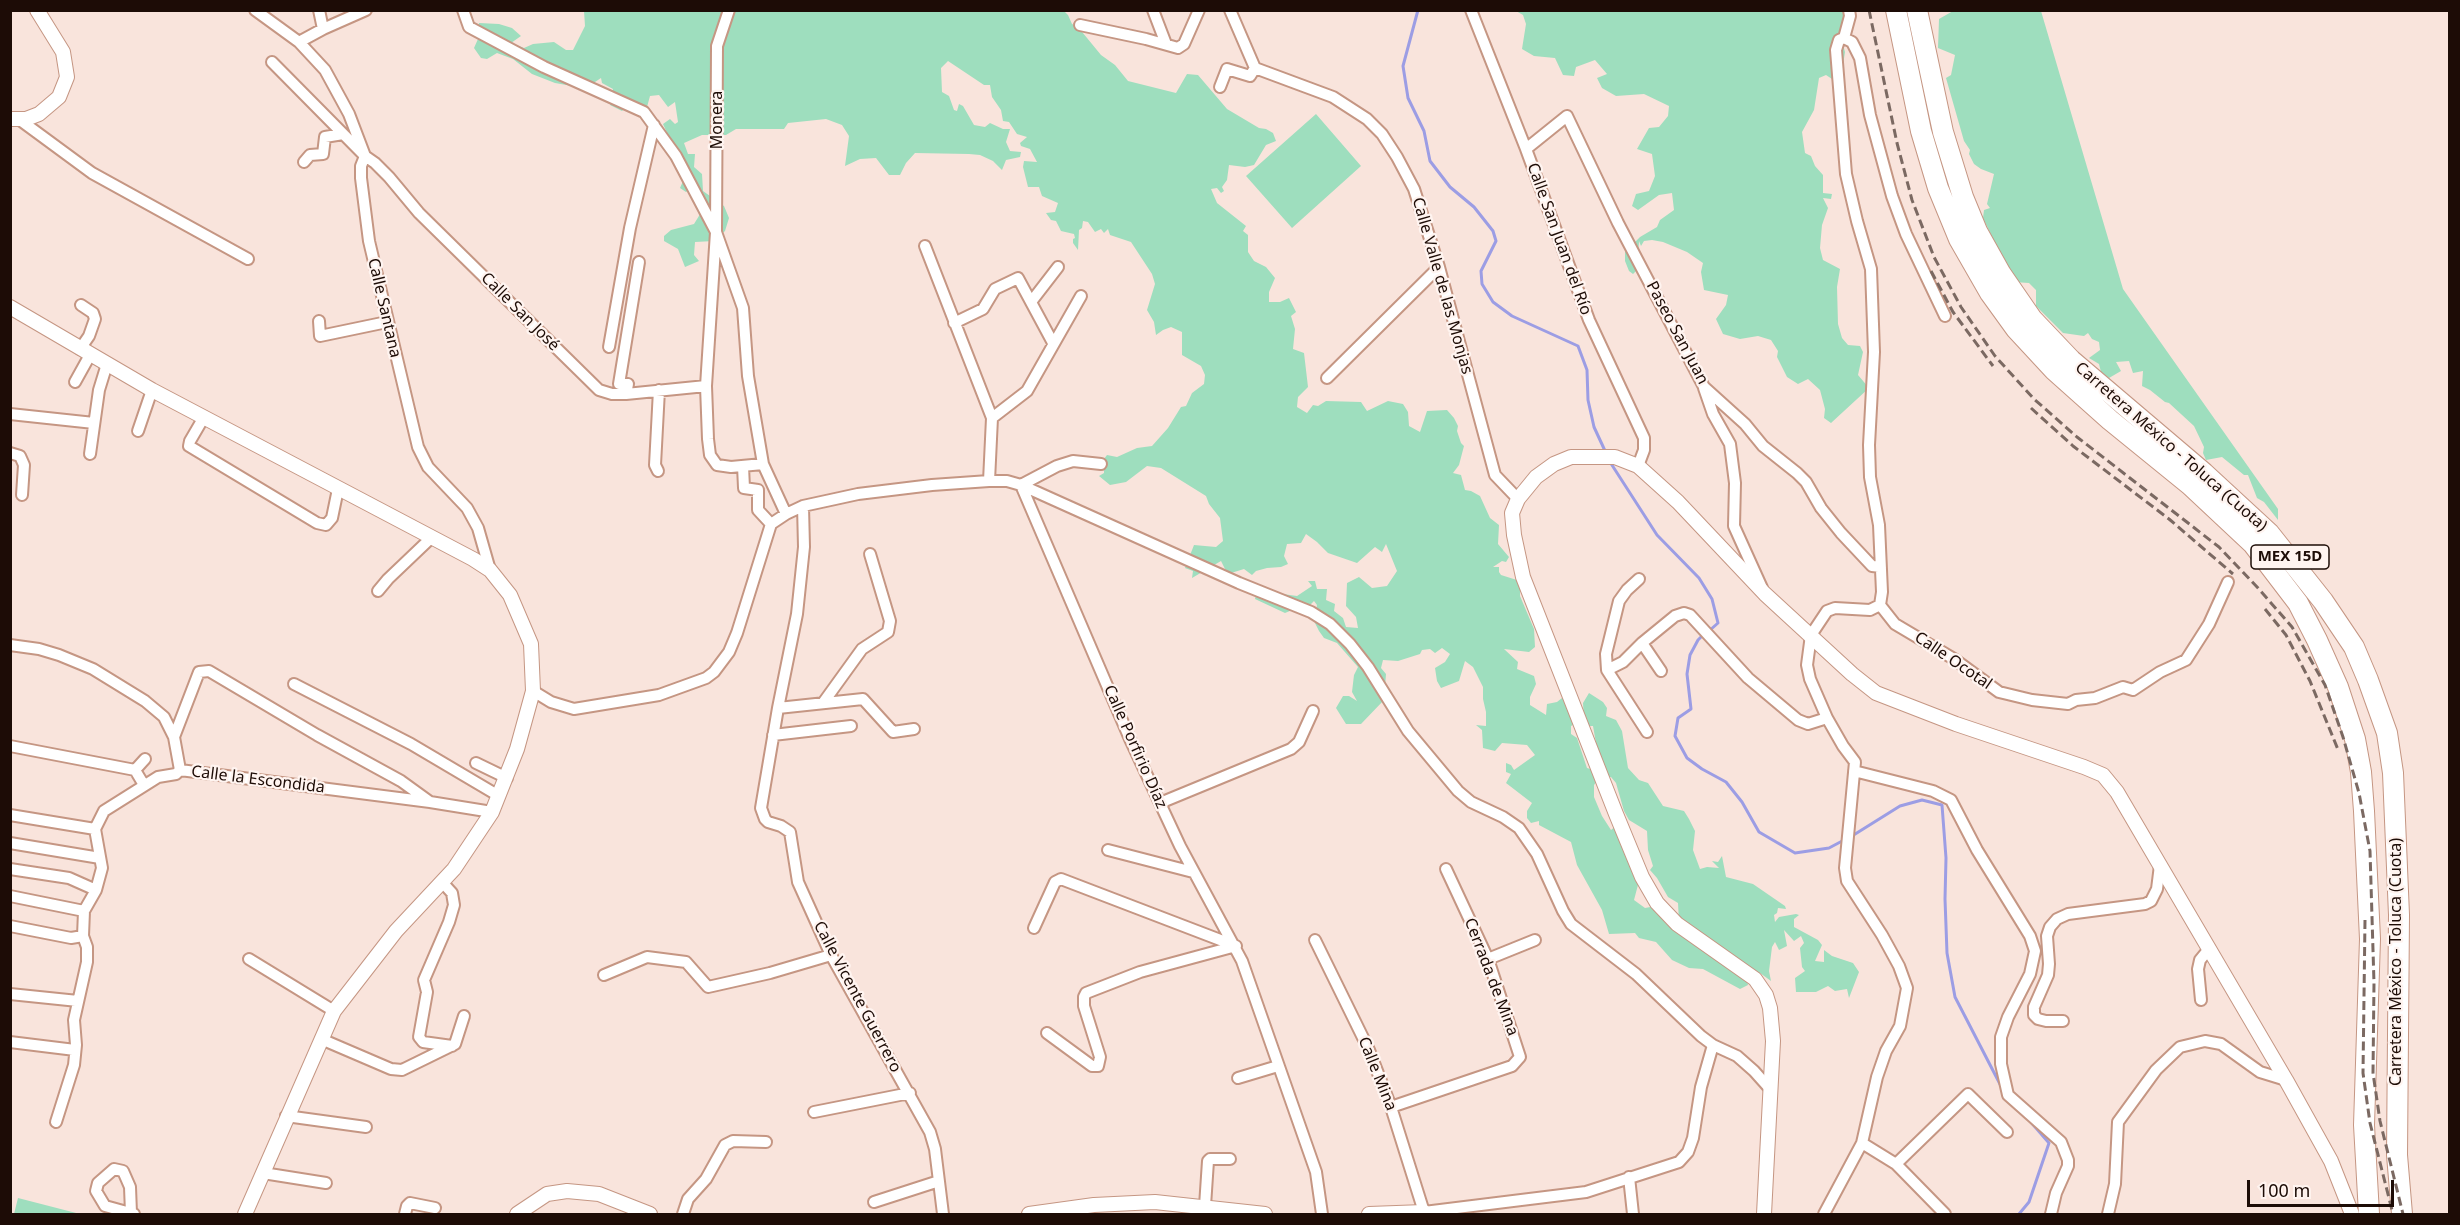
<!DOCTYPE html>
<html>
<head>
<meta charset="utf-8">
<style>
	body { margin:0 }
	#map { position:relative; width:2460px; height:1225px; overflow:hidden; background:#f9e4dc; font-family:"Noto Sans",sans-serif }
	canvas { display:block }
	.frame { position:absolute; inset:0; border:12px solid #1d0c06; pointer-events:none }
	.scale { position:absolute; left:2247px; top:1180px; width:147px; height:27px; box-sizing:border-box; border:3px solid #1d0c06; border-top:0; padding-left:8px; font-size:18px; line-height:21px; white-space:nowrap; color:#1d0c06; -webkit-text-stroke:4px #fff4f0; paint-order:stroke }
</style>
</head>
<body>
<div id="map">
<canvas width="2460" height="1225"></canvas>
<div class="frame"></div>
<div class="scale">100 m</div>
</div>
<script>
const g = document.querySelector('canvas').getContext('2d');
g.lineJoin = 'round';
function paint(path, color) { g.fillStyle = color; g.fill(path, 'evenodd'); }
const poly = rows => new Path2D(rows.map(r => 'M' + r).join(''));
function strokePath(path, color, width, dash) { g.strokeStyle = color; g.lineWidth = width; g.lineCap = dash ? 'butt' : 'round'; g.setLineDash(dash || []); g.stroke(path); }
function drawText(font, color, halo, rows, align = 'center') {
  g.font = font + ' "Noto Sans",sans-serif'; g.lineWidth = 4.5; g.setLineDash([]); g.textBaseline = 'middle'; g.strokeStyle = halo; g.fillStyle = color; for (const [text, x, y, turn = 0] of rows) {
    g.save(); g.translate(x, y); g.rotate((+turn || 0) * Math.PI / 180); g.textAlign = isNaN(turn) ? turn : align; if (halo) g.strokeText(text, 0, 0); g.fillText(text, 0, 0); g.restore();
  }
}
paint(poly([
	[1063,10,1068,15,1072,24,1078,27,1101,55,1115,65,1128,81,1176,93,1187,74,1198,75,1227,109,1259,128,1266,129,1273,133,1276,141,1266,145,1254,165,1245,167,1229,165,1227,180,1222,187,1224,191,1221,193,1217,188,1211,189,1217,203,1246,226,1243,231,1248,235,1248,252,1254,261,1266,267,1275,278,1269,292,1269,302,1280,302,1289,298,1296,312,1291,316,1295,329,1293,349,1304,353,1308,387,1298,397,1297,407,1307,413,1313,405,1318,406,1326,401,1361,402,1367,411,1388,401,1403,404,1408,412,1409,426,1420,432,1427,411,1447,410,1454,418,1458,426,1457,431,1461,443,1464,446,1459,465,1453,473,1461,475,1465,490,1471,491,1480,496,1490,518,1499,525,1498,544,1509,557,1506,562,1502,561,1493,567,1499,567,1499,572,1501,575,1520,581,1520,596,1534,629,1535,647,1529,652,1504,649,1518,662,1517,669,1534,676,1536,684,1530,697,1530,705,1546,715,1547,704,1557,702,1562,698,1568,701,1575,724,1571,726,1571,734,1577,738,1587,768,1597,771,1600,777,1594,785,1594,797,1602,816,1611,830,1617,825,1643,866,1634,900,1645,908,1656,906,1679,922,1678,903,1668,897,1657,878,1650,870,1653,866,1648,850,1647,831,1629,820,1624,811,1616,783,1611,777,1606,777,1590,753,1596,743,1593,726,1589,726,1584,719,1583,703,1589,693,1603,702,1607,708,1606,716,1616,720,1622,731,1628,768,1639,780,1648,783,1663,806,1684,811,1689,819,1695,831,1693,850,1700,869,1707,867,1719,868,1712,861,1718,862,1722,856,1726,877,1753,884,1785,906,1786,909,1778,908,1777,913,1774,915,1775,922,1779,917,1796,914,1799,915,1794,919,1794,927,1818,940,1822,945,1815,961,1824,962,1824,950,1832,956,1853,963,1859,972,1849,998,1847,989,1835,991,1828,986,1816,992,1796,992,1795,978,1805,971,1802,967,1800,948,1804,943,1801,936,1794,941,1784,930,1787,946,1779,950,1775,942,1772,947,1769,971,1771,981,1760,973,1744,971,1748,985,1740,989,1703,969,1689,968,1672,960,1656,942,1639,938,1635,933,1609,934,1602,910,1577,865,1571,842,1539,825,1539,821,1531,823,1527,818,1527,811,1532,803,1506,783,1511,774,1506,772,1506,763,1511,765,1514,770,1535,755,1527,745,1502,743,1495,751,1483,748,1482,730,1476,725,1486,726,1486,712,1483,699,1483,687,1473,667,1465,661,1459,681,1441,688,1437,681,1435,668,1445,662,1450,654,1442,648,1435,653,1430,649,1422,650,1420,654,1398,661,1383,660,1381,668,1386,674,1384,700,1361,724,1346,724,1336,708,1343,696,1349,696,1357,701,1352,692,1354,675,1358,667,1337,643,1324,638,1319,631,1314,621,1317,605,1314,601,1308,607,1297,608,1285,613,1255,599,1256,594,1268,592,1297,596,1312,586,1308,581,1315,581,1317,589,1327,589,1326,600,1335,604,1334,611,1343,618,1346,627,1358,628,1356,617,1346,606,1347,583,1359,577,1372,588,1387,586,1397,571,1386,544,1382,552,1375,547,1357,563,1328,553,1317,542,1306,534,1301,543,1287,544,1284,556,1288,564,1281,567,1267,568,1256,571,1252,575,1244,569,1231,573,1225,569,1221,561,1192,578,1193,571,1185,568,1194,545,1216,547,1223,541,1220,518,1209,504,1206,496,1161,468,1147,466,1126,482,1110,485,1099,476,1104,473,1104,459,1107,455,1117,457,1137,448,1152,446,1168,428,1181,407,1186,406,1192,393,1204,384,1205,375,1201,366,1182,355,1182,332,1171,327,1163,330,1156,335,1154,322,1147,310,1155,284,1152,274,1131,242,1110,235,1108,229,1104,233,1101,229,1095,232,1088,222,1083,221,1082,228,1079,230,1078,250,1073,243,1073,239,1075,238,1074,234,1061,231,1056,221,1051,220,1046,213,1055,212,1058,203,1042,196,1039,187,1028,187,1023,167,1024,161,1037,162,1030,149,1021,146,1020,143,1027,137,1017,134,1009,122,1003,121,1001,110,992,97,990,85,984,85,948,61,941,68,942,92,949,96,954,110,957,111,959,104,963,106,974,125,985,127,990,123,1003,129,1010,129,1006,142,1010,151,1021,152,1020,157,1006,160,1002,170,993,161,980,155,969,154,915,153,906,163,900,175,889,175,876,158,860,159,845,166,849,136,842,125,826,119,788,123,784,129,736,129,726,135,702,135,684,143,688,154,695,154,694,167,702,174,703,191,724,206,729,218,725,231,714,241,695,242,694,255,699,261,685,267,678,249,664,241,664,236,671,230,694,224,702,211,689,190,686,192,680,188,684,179,684,170,669,154,668,135,663,124,670,119,675,124,678,122,675,102,668,107,659,95,650,96,647,107,640,106,635,110,624,109,622,111,610,105,613,89,602,83,601,78,589,86,578,87,555,83,532,74,513,59,497,53,487,59,481,58,474,48,478,39,479,23,499,24,512,28,521,36,511,43,524,48,533,44,554,42,566,50,573,50,585,26,584,11],
	[1516,11,1845,11,1841,37,1845,52,1842,71,1832,79,1826,75,1819,78,1814,110,1802,132,1805,153,1811,156,1815,166,1823,175,1823,193,1832,194,1831,199,1823,198,1828,208,1822,225,1820,248,1823,260,1840,269,1837,287,1838,324,1842,338,1848,345,1860,346,1863,352,1858,375,1869,388,1831,423,1824,418,1825,409,1820,390,1808,379,1798,384,1787,377,1777,357,1778,351,1771,340,1758,336,1740,339,1723,334,1716,319,1726,305,1728,295,1704,290,1701,272,1703,263,1687,252,1663,242,1652,240,1644,241,1641,246,1639,241,1638,259,1640,267,1633,274,1629,271,1625,261,1625,252,1640,237,1657,227,1660,220,1674,210,1672,193,1659,195,1638,210,1632,206,1636,194,1649,191,1655,176,1652,154,1637,149,1649,128,1659,127,1668,116,1669,106,1644,94,1616,96,1602,88,1597,78,1607,74,1595,60,1576,67,1574,76,1563,75,1555,58,1534,56,1522,49,1526,24,1523,15],
	[1953,11,2041,11,2123,289,2278,509,2278,520,2264,502,2257,498,2248,475,2244,475,2222,457,2206,460,2203,453,2204,447,2194,426,2169,403,2165,402,2150,390,2142,386,2143,371,2133,373,2129,361,2116,362,2121,371,2109,378,2101,372,2099,364,2089,358,2100,350,2099,342,2092,339,2088,333,2084,336,2063,333,2036,306,2036,290,2029,283,2014,282,1983,218,1984,210,1990,208,1987,204,1994,174,1981,169,1974,164,1969,154,1970,150,1964,141,1946,78,1951,75,1955,55,1938,48,1939,19],
	[1316,114,1361,166,1292,228,1246,176],
	[18,1198,80,1214,14,1214]
]), '#9edebe');
strokePath(poly([
	[1418,10,1403,66,1408,98,1424,131,1430,161,1450,187,1474,207,1493,231,1496,241,1481,271,1482,284,1493,302,1512,316,1578,346,1587,370,1588,400,1594,427,1606,453],
	[1610,462,1657,535,1699,578,1712,599,1718,623,1709,631],
	[1703,635,1698,640,1690,655,1687,674,1691,709,1678,718,1675,736,1687,758,1702,769,1726,782,1742,802,1759,832,1795,853,1829,848,1846,839],
	[1852,836,1900,806,1922,800,1942,805,1946,858,1945,899,1947,953,1955,997,2002,1088],
	[2019,1214,2029,1202,2049,1143,2029,1120]
]), '#9c9de4', 3);
const minor = poly([
	[255,10,299,42,325,70,349,114,365,156,361,166,361,178,369,241,418,447,428,467,467,508,478,528,490,570],
	[319,10,323,29],
	[463,10,469,27,544,67,644,112,676,156,716,232,743,308,748,376,763,464,786,514],
	[729,10,717,46,716,232,706,386,708,439,710,455,717,465,731,467,763,464],
	[1153,10,1166,44],
	[1230,10,1255,68,1333,97,1367,119,1382,134,1397,157,1414,189,1439,267,1495,475,1518,499],
	[1471,10,1526,149,1589,320,1644,438,1644,450,1638,466],
	[1080,25,1146,39,1178,48,1184,44,1199,10],
	[1844,38,1852,42,1860,58,1870,115,1892,196,1906,234,1945,316],
	[299,42,323,29,366,10],
	[272,62,365,156,375,163,389,177,419,213,599,390,612,394,626,394,706,386],
	[1220,87,1227,69,1250,76,1255,68],
	[20,120,92,173,248,259],
	[1526,149,1567,116,1618,223,1704,387,1745,424,1763,446,1797,473,1806,482,1821,508,1841,533,1872,566,1881,567],
	[304,162,310,155,323,154,325,137,343,134],
	[925,246,992,418,989,481],
	[1031,302,1058,267],
	[319,321,320,336,387,322],
	[954,323,983,309,995,289,1018,278,1053,343],
	[609,347,630,228,654,125],
	[80,349,89,336,95,319,93,313,81,305],
	[1327,378,1439,267],
	[75,382,90,355],
	[1704,388,1713,414,1730,444,1735,483,1734,526,1762,588],
	[626,394,628,384,619,384,639,262],
	[10,414,94,423],
	[204,417,190,441,189,446,317,523,326,525,332,518,338,489],
	[992,418,1027,391,1081,296],
	[138,431,152,390],
	[10,453,20,456,24,465,22,495],
	[90,454,99,390,107,364],
	[743,466,744,488,758,490,758,510,771,524],
	[658,471,655,465,659,390],
	[1021,485,1130,739,1180,846,1242,961,1316,1172,1322,1214],
	[1021,485,1057,466,1073,461,1101,464],
	[803,506,804,547,797,614,778,708,761,808,765,819,768,822,781,826,790,832,798,882,831,955,930,1132,935,1149,943,1214],
	[1639,579,1627,590,1619,601,1606,654,1607,670,1623,662,1642,643,1675,616,1684,613,1690,615,1748,678,1798,720,1808,724,1827,718],
	[378,591,388,579,431,538],
	[1880,605,1895,624,1954,659,1999,692,2032,700,2068,704,2076,700,2095,698,2123,687,2133,690,2160,672,2186,660,2209,624,2228,582],
	[1642,643,1661,671],
	[10,645,39,649,59,655,93,669,145,701,164,717,174,737,180,770],
	[1607,670,1647,732],
	[294,684,411,744,499,796],
	[533,691,551,702,574,709,659,695,706,678,714,672,729,652,737,633,771,524,786,514,803,506,858,494,932,485,989,481,1007,481,1021,485,1239,583,1311,612,1330,624,1350,644,1368,667,1408,731,1458,791,1471,802,1503,817,1519,828,1537,854,1563,911,1571,924,1636,974,1701,1036,1713,1045,1737,1056,1754,1071,1771,1090],
	[823,703,862,649,888,632,890,621,870,554],
	[778,708,863,699,893,732,914,729],
	[773,735,851,726],
	[174,737,199,672,209,671,317,735,401,781,430,802],
	[10,746,135,770,144,785],
	[476,763,507,778],
	[135,770,145,759],
	[180,770,430,802,492,812],
	[1854,771,1933,791,1951,800,1977,850,2030,936,2035,951,2030,974,2008,1017,2001,1037,2001,1064,2008,1095,2061,1142,2068,1160,2068,1166,2056,1193,2051,1214],
	[1160,803,1291,749,1299,742,1313,711],
	[10,815,95,829],
	[10,843,100,858],
	[1108,850,1193,872],
	[10,869,69,878,96,890],
	[442,882,452,893,454,905,449,922,424,980,427,992,419,1037,423,1042,452,1046],
	[10,896,84,911],
	[10,926,71,938,83,936],
	[1034,928,1055,882,1061,879,1236,946],
	[1315,940,1369,1050,1391,1107,1424,1212,1586,1192,1679,1162,1688,1152,1693,1138,1701,1087,1713,1045],
	[249,959,334,1011],
	[1488,959,1535,940],
	[604,975,647,957,686,962,708,987,770,973,831,955],
	[10,994,78,1001],
	[2201,1000,2198,969,2200,960,2209,949],
	[2063,1021,2046,1021,2038,1019,2034,1015,2034,1007,2048,975,2049,964,2047,936,2050,927,2057,919,2068,914,2145,904,2151,901,2157,889,2160,865],
	[1047,1033,1092,1066,1098,1066,1100,1057,1084,1006,1084,997,1086,993,1140,972,1236,946],
	[321,1039,391,1069,402,1070,455,1044,464,1016],
	[10,1042,75,1050],
	[1238,1078,1278,1066],
	[1391,1107,1512,1066,1520,1057,1488,959,1446,869],
	[814,1112,910,1093],
	[286,1116,366,1127],
	[56,1122,74,1065,76,1045,74,1020,87,962,87,947,83,936,84,911,96,890,102,868,95,829,104,811,158,777,176,774,180,770],
	[1862,1143,1896,1164,1945,1214],
	[1896,1164,1968,1094,2007,1132],
	[263,1173,326,1183],
	[1629,1177,1633,1214],
	[874,1202,939,1181],
	[1205,1206,1208,1161,1210,1159,1230,1159],
	[131,1213,130,1187,123,1171,114,1169,98,1183,96,1191,105,1206,134,1214],
	[405,1214,407,1206,410,1203,435,1208],
	[683,1214,688,1199,706,1179,725,1145,733,1141,766,1142],
	[1824,1214,1862,1143,1877,1077,1886,1051,1900,1026,1907,988,1899,966,1882,935,1847,881,1845,868,1855,762,1843,746,1827,718,1810,679,1807,665,1811,635,1827,611,1835,608,1870,610,1880,605,1882,592,1879,525,1870,477,1869,445,1874,352,1871,269,1857,221,1846,174,1836,50,1839,40,1844,38,1850,16,1849,10],
	[2108,1214,2115,1184,2118,1122,2156,1070,2180,1047,2205,1041,2221,1044,2260,1072,2286,1080]
]);
const tertiary = poly([
	[10,119,26,119,39,114,59,97,67,77,63,52,37,10],
	[10,307,152,390,473,559,490,570,510,595,531,644,533,691,517,749,492,812,454,869,396,931,334,1011,245,1214],
	[517,1214,547,1194,567,1191,599,1194,650,1214],
	[1029,1214,1094,1205,1155,1202,1265,1214],
	[1369,1214,1424,1212,1425,1214],
	[1764,1214,1773,1041,1770,1008,1766,995,1755,979,1677,924,1657,903,1642,877,1616,814,1523,577,1514,535,1512,513,1518,499,1536,477,1554,464,1571,457,1615,457,1638,466,1678,502,1765,594,1852,674,1876,693,1956,724,2084,767,2103,775,2117,792,2286,1080,2331,1161,2352,1214]
]);
const motorway = poly([
	[1896,10,1921,131,1938,188,1959,239,1990,293,2016,329,2054,370,2110,420,2190,485,2253,544,2298,603,2317,640,2338,687,2355,739,2361,772,2364,811,2370,939,2364,1125,2369,1214],
	[1917,10,1943,132,1963,197,1977,231,2001,274,2032,319,2071,360,2204,473,2269,533,2323,601,2354,647,2368,680,2387,733,2393,773,2399,915,2397,1155,2402,1214]
]);
strokePath(minor, '#c59683', 14);
strokePath(tertiary, '#c59683', 16);
strokePath(motorway, '#c59683', 22);
strokePath(minor, '#fff', 10);
strokePath(tertiary, '#fff', 14);
strokePath(motorway, '#fff', 20);
strokePath(poly([
	[1869,10,1897,143,1912,200,1934,257,1961,307,1995,356,2034,399,2077,437,2219,547,2258,588,2292,627,2325,685,2343,737,2359,793,2370,851,2374,983,2373,1073,2380,1121,2403,1214],
	[1931,271,1953,312,1993,366],
	[2031,408,2073,446,2169,519,2233,574],
	[2265,609,2286,635,2310,681,2339,752],
	[2365,920,2363,1073,2370,1123,2393,1214]
]), '#7b6962', 3, [9, 4.5]);
for (const [x, y, w] of [
	[2290,557,78]
]) { const box = new Path2D(); box.roundRect(x - w / 2, y - 12, w, 24, 4.5); g.fillStyle = '#fff4f0'; g.fill(box); strokePath(box, '#1d0c06', 1.5); }
drawText('bold 15px', '#1d0c06', null, [
	["MEX 15D",2290,557]
]);
drawText('16px', '#1d0c06', '#fff4f0', [
	["Monera",717,120,-90],
	["Calle San Juan del Río",1559,239,70],
	["Calle Valle de las Monjas",1442,286,74],
	["Calle Santana",384,308,77],
	["Calle San José",520,312,45],
	["Paseo San Juan",1677,333,62],
	["Carretera México - Toluca (Cuota)",2171,447,41],
	["Calle Ocotal",1953,661,34],
	["Calle Porfirio Díaz",1135,747,66],
	["Calle la Escondida",258,780,7],
	["Carretera México - Toluca (Cuota)",2396,962,-90],
	["Cerrada de Mina",1491,977,69],
	["Calle Vicente Guerrero",857,997,62],
	["Calle Mina",1377,1074,68]
]);
</script>
</body>
</html>
